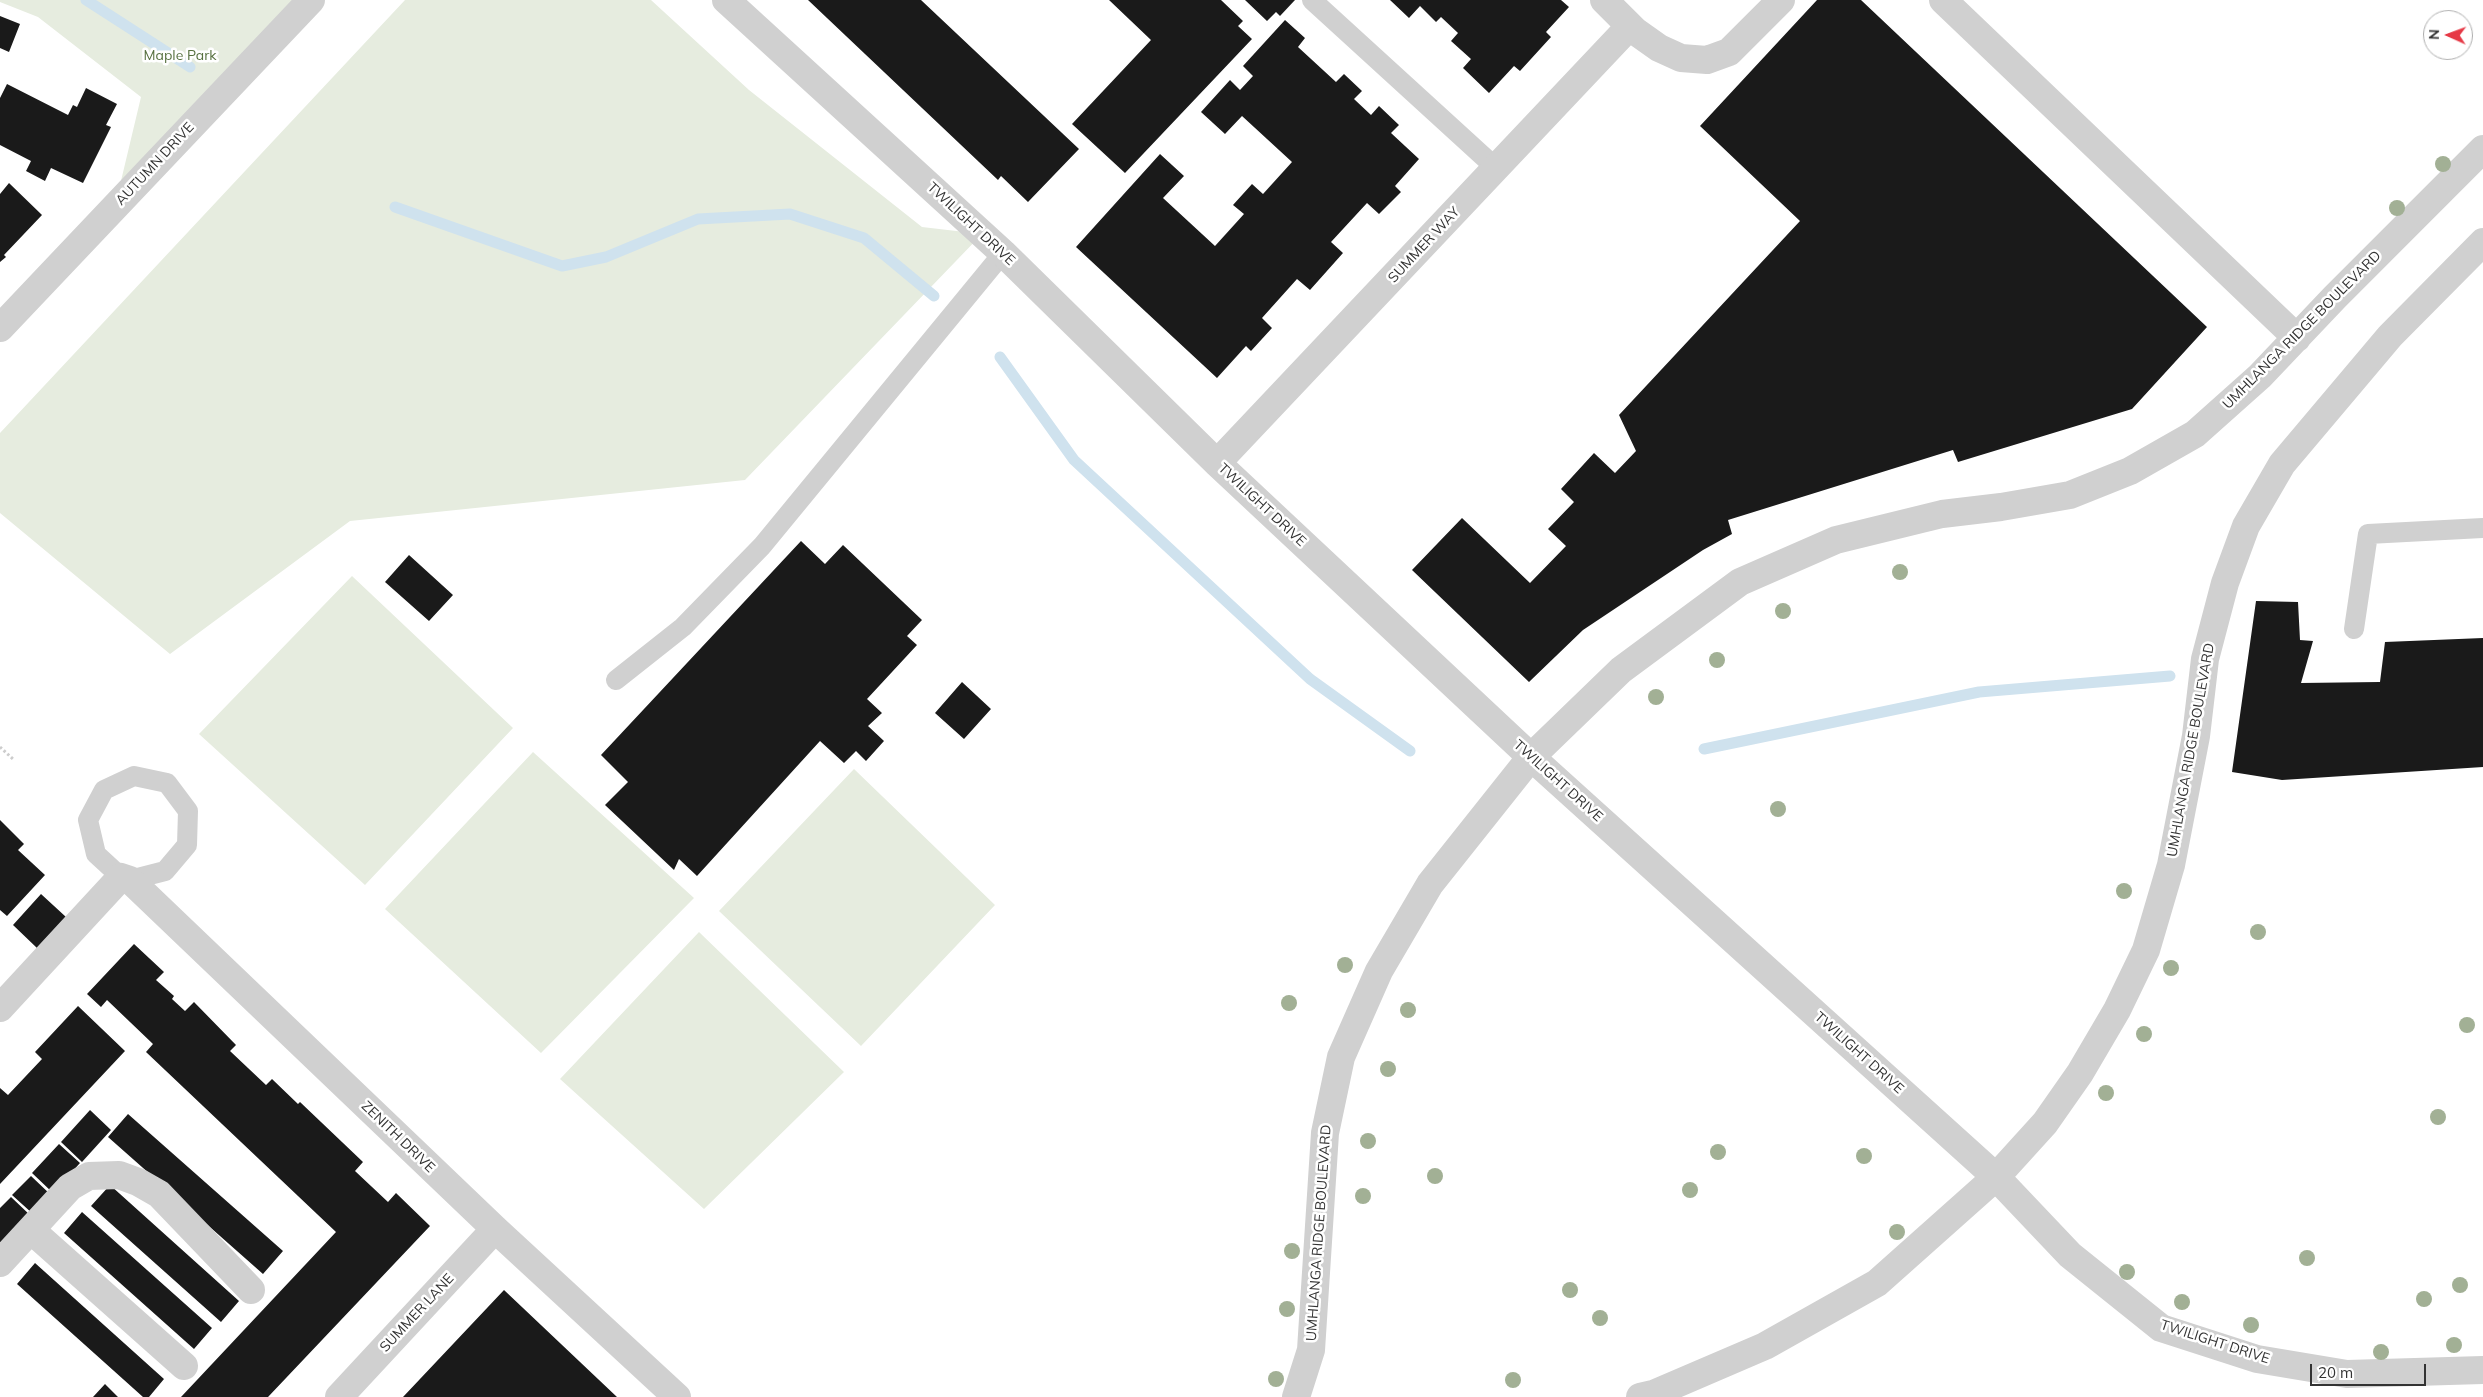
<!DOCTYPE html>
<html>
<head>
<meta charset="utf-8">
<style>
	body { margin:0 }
	#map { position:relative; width:2483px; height:1397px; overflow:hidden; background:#fff; font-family:Mulish,sans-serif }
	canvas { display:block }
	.north { position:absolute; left:2423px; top:10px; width:50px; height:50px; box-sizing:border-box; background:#fff; border:1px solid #adadad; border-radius:50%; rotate:272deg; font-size:14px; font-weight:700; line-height:20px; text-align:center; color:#333 }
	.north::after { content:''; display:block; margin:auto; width:18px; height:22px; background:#e63946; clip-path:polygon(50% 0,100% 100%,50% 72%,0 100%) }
	.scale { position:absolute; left:2310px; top:1364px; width:116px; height:22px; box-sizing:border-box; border:2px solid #333; border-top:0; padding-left:6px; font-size:15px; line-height:18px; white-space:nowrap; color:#333; -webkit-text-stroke:4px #fff; paint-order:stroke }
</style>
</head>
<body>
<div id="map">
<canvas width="2483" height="1397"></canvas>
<div class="north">N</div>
<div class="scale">20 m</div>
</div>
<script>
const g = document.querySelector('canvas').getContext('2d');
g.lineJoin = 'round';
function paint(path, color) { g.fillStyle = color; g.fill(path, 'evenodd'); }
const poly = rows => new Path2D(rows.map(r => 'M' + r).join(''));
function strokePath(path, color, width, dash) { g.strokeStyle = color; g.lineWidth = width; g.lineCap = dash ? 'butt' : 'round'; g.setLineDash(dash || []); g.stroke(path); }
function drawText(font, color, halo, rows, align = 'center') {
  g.font = font + ' Mulish,sans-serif'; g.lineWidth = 5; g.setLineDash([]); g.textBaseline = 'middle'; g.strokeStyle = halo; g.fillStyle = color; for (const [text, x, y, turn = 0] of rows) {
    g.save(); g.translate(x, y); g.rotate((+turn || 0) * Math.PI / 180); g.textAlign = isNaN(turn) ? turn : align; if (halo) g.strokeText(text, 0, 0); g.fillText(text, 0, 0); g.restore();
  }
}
paint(poly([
	[0,0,311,0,115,206,141,97,38,17,0,2],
	[405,0,651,0,749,90,922,227,982,234,745,480,350,521,170,654,0,513,0,433],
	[352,576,513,728,365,885,199,734],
	[533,752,694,898,541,1053,385,909],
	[854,769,995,905,861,1046,719,911],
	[699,932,844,1072,704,1209,560,1079]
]), '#e6ecdf');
strokePath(poly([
	[86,0,190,67],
	[395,207,562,266,606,257,698,219,790,214,864,238,934,296],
	[1000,357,1074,460,1310,679,1410,751],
	[1704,749,1979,692,2170,676]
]), '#cfe2ee', 11);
paint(poly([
	[808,0,921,0,1079,149,1028,202,1001,176,998,180],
	[1109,0,1221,0,1243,21,1238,26,1252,39,1125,173,1072,124,1151,40],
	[1245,0,1295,0,1280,16,1276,12,1267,21],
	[1390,0,1561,0,1569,7,1546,32,1551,37,1520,71,1514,66,1489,93,1463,68,1471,59,1451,41,1458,33,1441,17,1436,22,1420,6,1409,18],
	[1817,0,1861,0,2207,327,2132,409,1958,462,1953,450,1728,520,1732,534,1703,550,1583,630,1529,682,1412,570,1462,518,1530,583,1566,546,1548,529,1574,502,1561,489,1594,453,1615,473,1636,451,1619,415,1800,221,1700,126],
	[0,16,20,24,9,52,0,48],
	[1285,20,1305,38,1298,47,1336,82,1344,74,1362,91,1354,99,1371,115,1379,106,1399,125,1391,133,1419,159,1395,186,1401,192,1379,214,1367,203,1331,242,1343,253,1310,290,1297,279,1262,318,1272,328,1251,351,1246,346,1217,378,1076,247,1160,154,1184,176,1163,198,1215,246,1244,214,1233,205,1252,184,1263,194,1292,162,1242,116,1225,134,1201,112,1230,80,1240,90,1253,76,1243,66],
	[7,84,68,115,73,105,77,107,86,88,117,104,106,125,111,127,83,183,51,168,45,181,26,171,31,161,0,145,0,98],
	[9,183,42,215,4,255,6,257,0,262,0,194],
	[801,541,825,564,843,545,922,620,907,636,917,645,867,699,882,713,868,726,884,741,866,761,856,751,844,763,820,741,697,876,679,859,674,870,605,805,628,782,601,755],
	[409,555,453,595,429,621,385,582],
	[2256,601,2298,602,2300,640,2313,641,2301,683,2380,682,2385,642,2483,638,2483,767,2282,780,2232,772],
	[962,682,991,709,964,739,935,713],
	[0,820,24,844,18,850,45,875,7,916,0,910],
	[41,894,66,917,37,948,13,925],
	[134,944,164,972,156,980,174,996,172,999,185,1011,194,1002,236,1045,230,1051,266,1085,272,1079,298,1104,300,1102,363,1162,355,1171,388,1202,396,1193,430,1226,268,1397,181,1397,336,1232,146,1052,153,1044,107,1000,101,1007,87,994],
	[78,1006,125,1051,0,1184,0,1088,8,1095,42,1059,35,1052],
	[90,1110,111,1130,82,1162,61,1142],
	[128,1114,283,1251,263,1274,108,1137],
	[59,1144,80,1163,53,1193,32,1173],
	[31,1176,51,1195,33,1214,12,1195],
	[110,1185,239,1301,221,1322,91,1206],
	[11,1197,31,1216,0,1243,0,1208],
	[82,1212,212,1328,194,1349,64,1233],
	[35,1263,164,1379,149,1397,143,1397,17,1284],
	[504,1290,617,1397,403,1397],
	[105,1384,118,1397,93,1397]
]), '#1a1a1a');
strokePath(poly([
	[0,747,14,760]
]), '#cdcdcd', 3, [2.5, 2.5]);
strokePath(poly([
	[1312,0,1496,168],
	[2354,629,2368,534,2483,528],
	[616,680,683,627,762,546,1003,253],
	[121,877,96,854,88,820,104,790,134,776,167,783,188,811,187,845,165,871,130,880]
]), '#d0d0d0', 20);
strokePath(poly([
	[726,0,1003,253,1217,463,1531,757,1996,1177,2070,1255,2161,1328,2257,1359,2347,1374,2483,1370],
	[1604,0,1635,31,1659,48,1681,58,1707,60,1729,52,1781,0],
	[1943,0,2297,338],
	[0,328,311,0],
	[1217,463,1630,26],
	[0,1008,121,877,130,880,495,1229,677,1397],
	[31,1230,184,1366],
	[0,1263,70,1187,89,1176,119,1175,138,1182,159,1194,251,1290],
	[339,1397,495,1229],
	[1296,1397,1311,1350,1325,1133,1341,1057,1379,971,1430,884,1531,757,1621,670,1740,582,1836,540,1942,514,2001,507,2070,495,2130,471,2195,434,2260,376,2335,297,2483,149],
	[1640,1397,1653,1394,1765,1346,1877,1283,1996,1177,2045,1123,2080,1073,2117,1010,2146,950,2171,865,2196,736,2205,659,2225,583,2246,526,2282,464,2390,336,2483,242]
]), '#d0d0d0', 28);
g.fillStyle = '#a2b095';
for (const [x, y] of [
	[2443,164],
	[2397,208],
	[1900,572],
	[1783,611],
	[1717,660],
	[1656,697],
	[1778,809],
	[2124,891],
	[2258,932],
	[1345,965],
	[2171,968],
	[1289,1003],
	[1408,1010],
	[2467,1025],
	[2144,1034],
	[1388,1069],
	[2106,1093],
	[2438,1117],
	[1368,1141],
	[1718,1152],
	[1864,1156],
	[1435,1176],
	[1690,1190],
	[1363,1196],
	[1897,1232],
	[1292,1251],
	[2307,1258],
	[2127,1272],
	[2460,1285],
	[1570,1290],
	[2424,1299],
	[2182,1302],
	[1287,1309],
	[1600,1318],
	[2251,1325],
	[2454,1345],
	[2381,1352],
	[1276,1379],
	[1513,1380]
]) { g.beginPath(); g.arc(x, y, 8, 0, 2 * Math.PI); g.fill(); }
drawText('14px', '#56703f', '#fff', [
	["Maple Park",180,56]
]);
drawText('14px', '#333', '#fff', [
	["AUTUMN DRIVE",155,164,-47],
	["TWILIGHT DRIVE",971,224,43],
	["SUMMER WAY",1424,245,-47],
	["UMHLANGA RIDGE BOULEVARD",2302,330,-45],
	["TWILIGHT DRIVE",1262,505,43],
	["UMHLANGA RIDGE BOULEVARD",2191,750,-80],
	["TWILIGHT DRIVE",1558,781,42],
	["TWILIGHT DRIVE",1859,1053,42],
	["ZENITH DRIVE",398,1137,44],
	["UMHLANGA RIDGE BOULEVARD",1319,1233,-86],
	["SUMMER LANE",417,1313,-47],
	["TWILIGHT DRIVE",2215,1342,18]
]);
</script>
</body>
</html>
